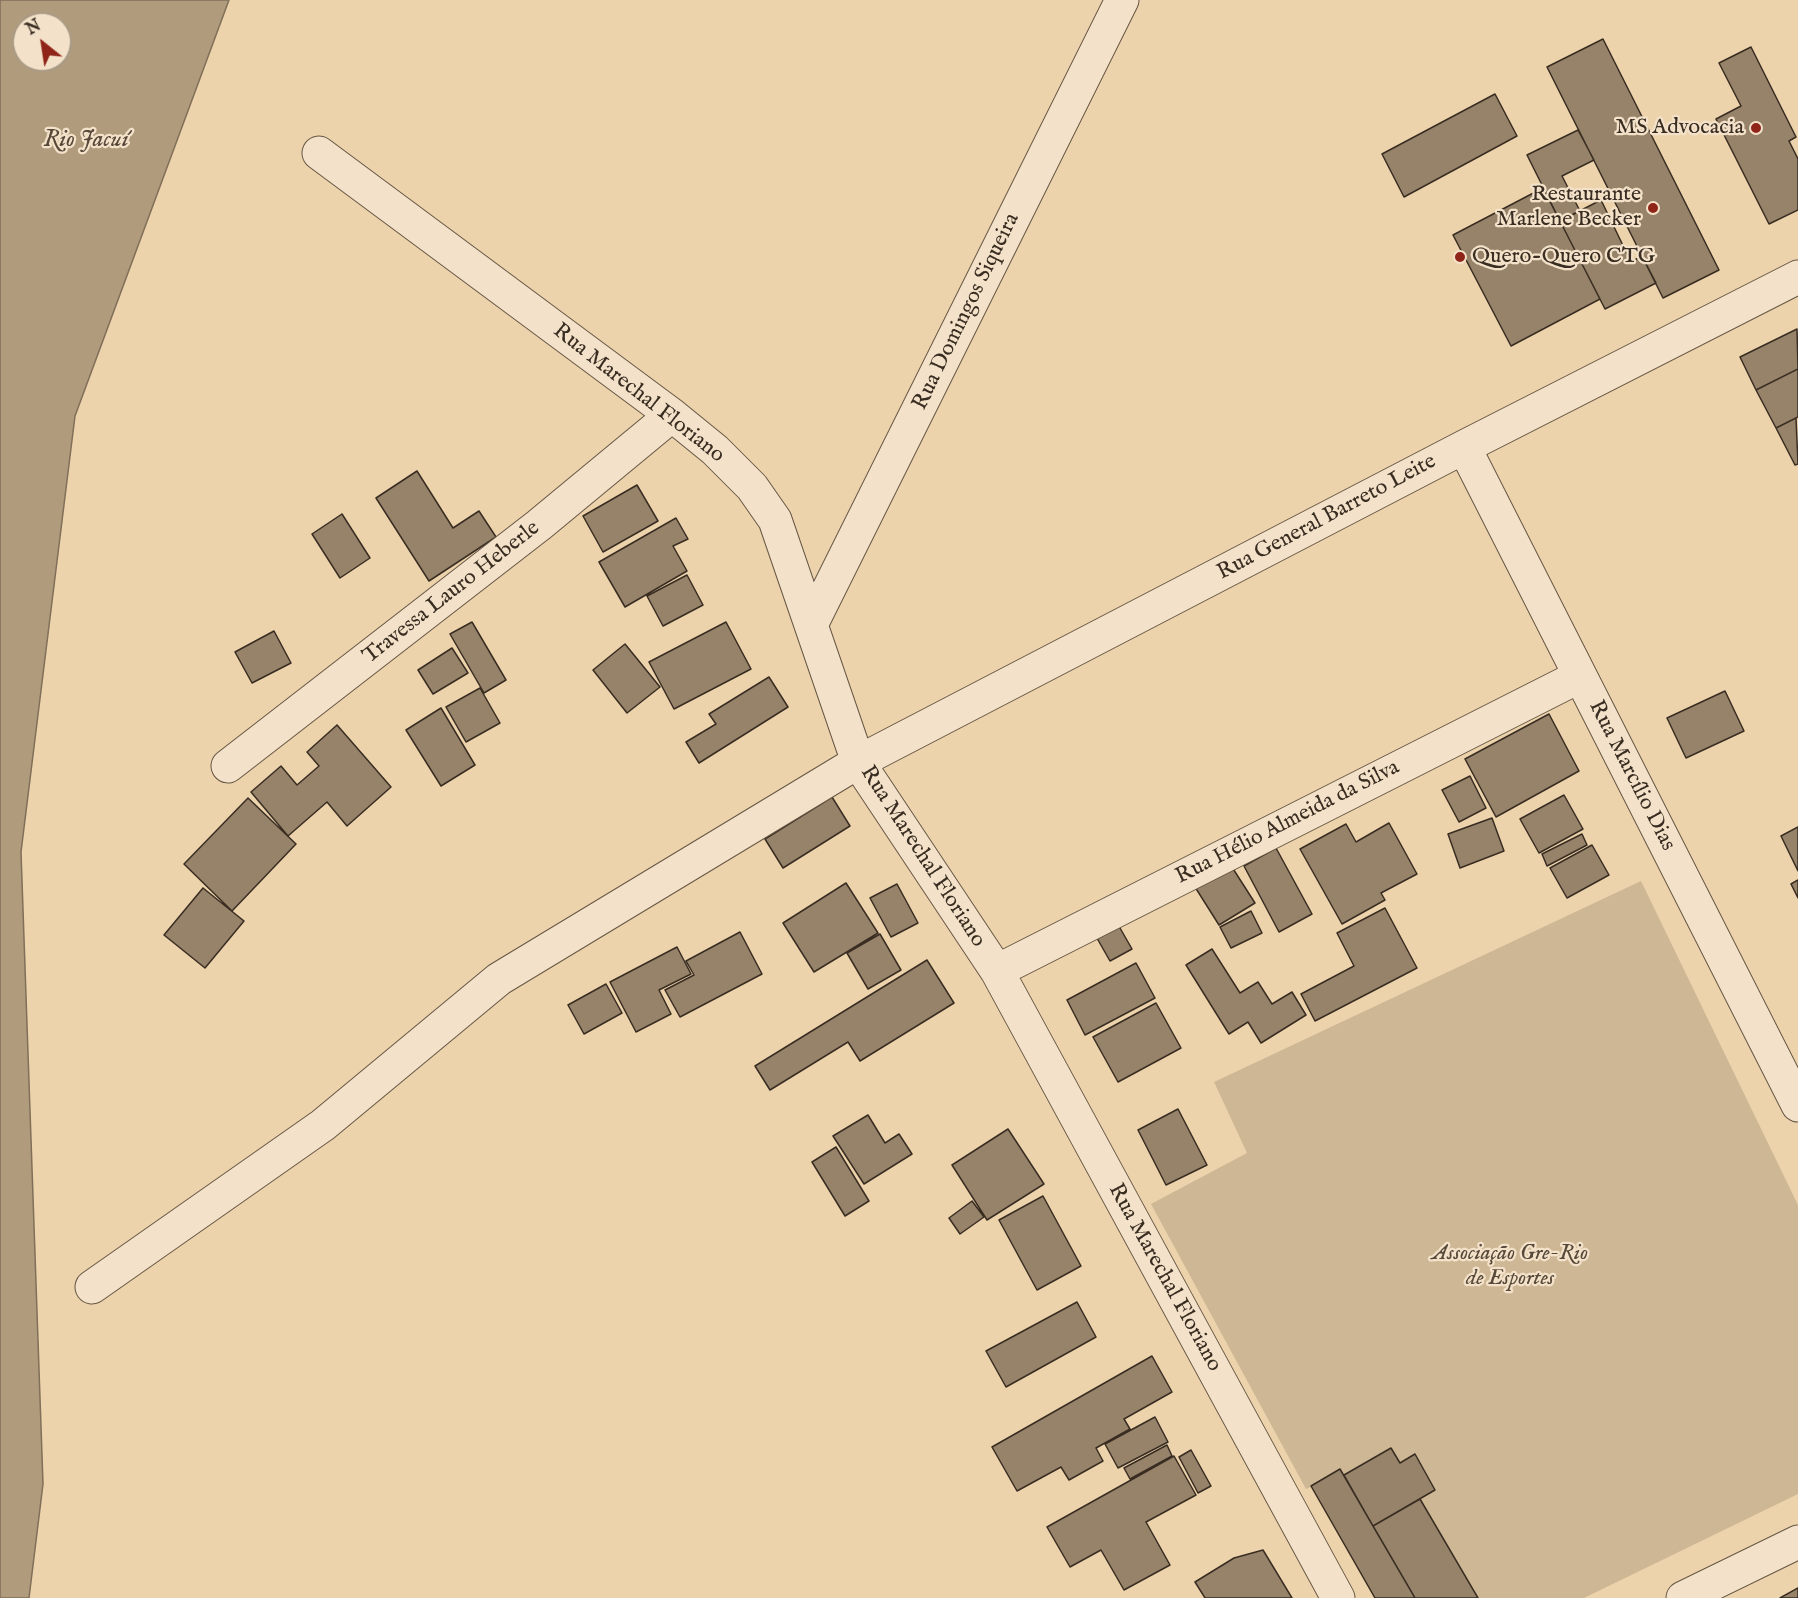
<!DOCTYPE html>
<html>
<head>
<meta charset="utf-8">
<style>
	body { margin:0 }
	#map { position:relative; width:1798px; height:1598px; overflow:hidden; background:#edd3ac; font-family:"IM FELL English",serif }
	canvas { display:block }
	.north { position:absolute; left:12px; top:12px; width:60px; height:60px; box-sizing:border-box; background:#f3e2c9; border:2px solid #a99a86; border-radius:50%; rotate:330deg; font-size:16px; font-weight:700; line-height:24px; text-align:center; color:#392d22 }
	.north::after { content:''; display:block; margin:auto; width:21px; height:27px; background:#8f2418; clip-path:polygon(50% 0,100% 100%,50% 72%,0 100%) }
</style>
</head>
<body>
<div id="map">
<canvas width="1798" height="1598"></canvas>
<div class="north">N</div>
</div>
<script>
const g = document.querySelector('canvas').getContext('2d');
g.lineJoin = 'round';
function paint(path, color) { g.fillStyle = color; g.fill(path, 'evenodd'); }
const poly = rows => new Path2D(rows.map(r => 'M' + r).join(''));
function strokePath(path, color, width, dash) { g.strokeStyle = color; g.lineWidth = width; g.lineCap = dash ? 'butt' : 'round'; g.setLineDash(dash || []); g.stroke(path); }
function drawText(font, color, halo, rows, align = 'center') {
  g.font = font + ' "IM FELL English",serif'; g.lineWidth = 4.5; g.setLineDash([]); g.textBaseline = 'middle'; g.strokeStyle = halo; g.fillStyle = color; for (const [text, x, y, turn = 0] of rows) {
    g.save(); g.translate(x, y); g.rotate((+turn || 0) * Math.PI / 180); g.textAlign = isNaN(turn) ? turn : align; if (halo) g.strokeText(text, 0, 0); g.fillText(text, 0, 0); g.restore();
  }
}
paint(poly([
	[1641,881,1798,1205,1798,1494,1584,1598,1375,1598,1311,1487,1306,1489,1151,1204,1247,1153,1214,1082]
]), '#ceb795');
const water = poly([
	[0,0,229,0,75,416,21,852,43,1484,29,1598,0,1598,0,0],
	[24,24,60,24,60,60,24,60,24,24]
]);
paint(water, '#b09b7d');
strokePath(water, '#806f59', 1.5);
const building = poly([
	[1603,39,1719,270,1663,298,1547,67,1603,39],
	[1751,47,1796,137,1789,141,1798,159,1798,210,1769,224,1716,119,1741,106,1719,63,1751,47],
	[1495,94,1517,136,1404,197,1382,154,1495,94],
	[1578,130,1594,160,1562,176,1580,211,1560,221,1527,155,1578,130],
	[1543,188,1600,299,1511,346,1453,235,1543,188],
	[1601,200,1631,262,1642,256,1656,283,1605,309,1560,221,1601,200],
	[1797,329,1798,369,1756,390,1740,357,1797,329],
	[1798,369,1798,417,1776,428,1756,390,1798,369],
	[1796,418,1798,464,1795,465,1776,428,1796,418],
	[417,471,453,528,479,511,496,537,429,581,376,498,417,471],
	[637,485,658,521,603,552,583,516,637,485],
	[342,514,370,558,340,578,312,534,342,514],
	[676,518,688,539,673,546,687,571,625,607,599,562,676,518],
	[687,575,703,605,663,626,647,596,687,575],
	[472,622,506,680,484,693,450,634,472,622],
	[726,622,751,669,674,709,649,662,726,622],
	[274,631,291,663,252,683,235,652,274,631],
	[625,644,660,687,627,713,593,670,625,644],
	[452,648,468,673,433,694,418,670,452,648],
	[769,677,788,707,699,763,686,742,716,724,709,714,769,677],
	[480,688,500,723,466,742,446,707,480,688],
	[1725,691,1744,731,1686,758,1667,718,1725,691],
	[441,708,475,765,441,786,406,730,441,708],
	[1549,714,1579,771,1496,817,1465,759,1549,714],
	[337,725,391,787,347,826,327,802,288,836,251,792,281,766,297,785,319,766,307,752,337,725],
	[1470,776,1486,808,1459,822,1442,790,1470,776],
	[1564,795,1583,829,1539,853,1520,819,1564,795],
	[832,797,850,826,783,868,765,839,832,797],
	[248,798,296,844,232,911,184,864,248,798],
	[1492,818,1504,851,1460,868,1448,834,1492,818],
	[1389,823,1417,874,1381,893,1385,900,1342,924,1300,849,1346,824,1356,842,1389,823],
	[1798,827,1798,871,1781,836,1798,827],
	[1582,834,1587,845,1547,866,1542,854,1582,834],
	[1592,845,1609,875,1567,898,1550,868,1592,845],
	[1276,848,1312,914,1279,932,1244,866,1276,848],
	[1230,864,1255,903,1219,925,1195,887,1230,864],
	[1798,880,1798,898,1791,884,1798,880],
	[846,883,878,933,814,972,783,923,846,883],
	[897,884,918,923,891,937,870,898,897,884],
	[203,888,244,921,205,968,164,935,203,888],
	[1385,908,1417,968,1315,1021,1301,994,1354,966,1337,933,1385,908],
	[1251,911,1262,933,1231,948,1220,927,1251,911],
	[1116,921,1132,949,1110,961,1094,933,1116,921],
	[740,932,762,974,680,1017,665,990,694,975,686,961,740,932],
	[880,934,901,970,868,989,847,953,880,934],
	[677,947,691,974,659,990,671,1014,636,1032,610,982,677,947],
	[1212,949,1240,993,1258,982,1272,1004,1292,992,1306,1015,1261,1043,1248,1022,1229,1034,1186,965,1212,949],
	[927,960,954,1003,860,1061,848,1042,770,1090,755,1066,927,960],
	[1136,963,1155,998,1085,1035,1067,1000,1136,963],
	[606,984,622,1013,584,1034,568,1005,606,984],
	[1156,1003,1181,1048,1118,1082,1093,1037,1156,1003],
	[1178,1109,1207,1165,1166,1185,1138,1130,1178,1109],
	[868,1115,885,1143,899,1134,912,1154,864,1184,833,1136,868,1115],
	[1008,1129,1044,1184,987,1220,952,1165,1008,1129],
	[836,1147,869,1201,845,1216,812,1162,836,1147],
	[1043,1196,1081,1266,1037,1290,999,1220,1043,1196],
	[972,1201,984,1217,960,1234,949,1218,972,1201],
	[1077,1302,1096,1337,1006,1387,986,1351,1077,1302],
	[1152,1356,1172,1392,1124,1419,1130,1429,1096,1448,1103,1461,1069,1480,1061,1467,1017,1491,992,1447,1152,1356],
	[1155,1417,1168,1442,1118,1468,1105,1444,1155,1417],
	[1167,1445,1172,1456,1130,1479,1124,1468,1167,1445],
	[1391,1448,1400,1463,1415,1454,1435,1490,1373,1526,1344,1475,1391,1448],
	[1191,1450,1211,1486,1198,1493,1179,1457,1191,1450],
	[1174,1456,1196,1495,1146,1522,1170,1565,1124,1590,1101,1550,1070,1567,1047,1527,1174,1456],
	[1340,1469,1373,1526,1415,1598,1375,1598,1311,1486,1340,1469],
	[1420,1499,1478,1598,1415,1598,1373,1526,1420,1499],
	[1263,1550,1292,1598,1205,1598,1195,1582,1234,1558,1263,1550],
	[1798,1588,1798,1598,1780,1598,1798,1588]
]);
paint(building, '#97836a');
strokePath(building, '#392d22', 1.5);
const minor = poly([
	[319,153,672,415,715,450,752,487,775,520,858,762,997,971,1338,1598],
	[1464,447,1798,1105],
	[812,623,1122,0],
	[228,766,539,525,672,415],
	[997,971,1580,676],
	[92,1287,323,1125,499,979,858,762,1464,447,1798,277],
	[1683,1598,1798,1542]
]);
strokePath(minor, '#665644', 35);
strokePath(minor, '#f3e2c9', 33);
for (const [x, y, r, color] of [
	[1756,128,6,"#8f2418"],
	[1653,208,6,"#8f2418"],
	[1460,257,6,"#8f2418"]
]) { const dot = new Path2D(); dot.arc(x, y, r, 0, 2 * Math.PI); g.fillStyle = color; g.fill(dot); strokePath(dot, '#f3e2c9', 2); }
drawText('22px', '#392d22', '#f3e2c9', [
	["MS Advocacia",1744,128],
	["Restaurante",1641,195],
	["Marlene Becker",1641,220],
	["Quero-Quero CTG",1472,257,"left"]
], 'right');
drawText('22px', '#392d22', '#f3e2c9', [
	["Rua Domingos Siqueira",967,312,-64],
	["Rua Marechal Floriano",638,394,38],
	["Rua General Barreto Leite",1327,518,-28],
	["Travessa Lauro Heberle",452,593,-38],
	["Rua Marcílio Dias",1631,776,63],
	["Rua Hélio Almeida da Silva",1288,823,-27],
	["Rua Marechal Floriano",922,857,57],
	["Rua Marechal Floriano",1164,1278,61]
]);
drawText('italic 22px', '#574939', '#f3e2c9', [
	["Associação Gre-Rio",1510,1254],
	["de Esportes",1510,1279]
]);
drawText('italic 24px', '#574839', '#f3e2c9', [
	["Rio Jacuí",86,141]
]);
</script>
</body>
</html>
